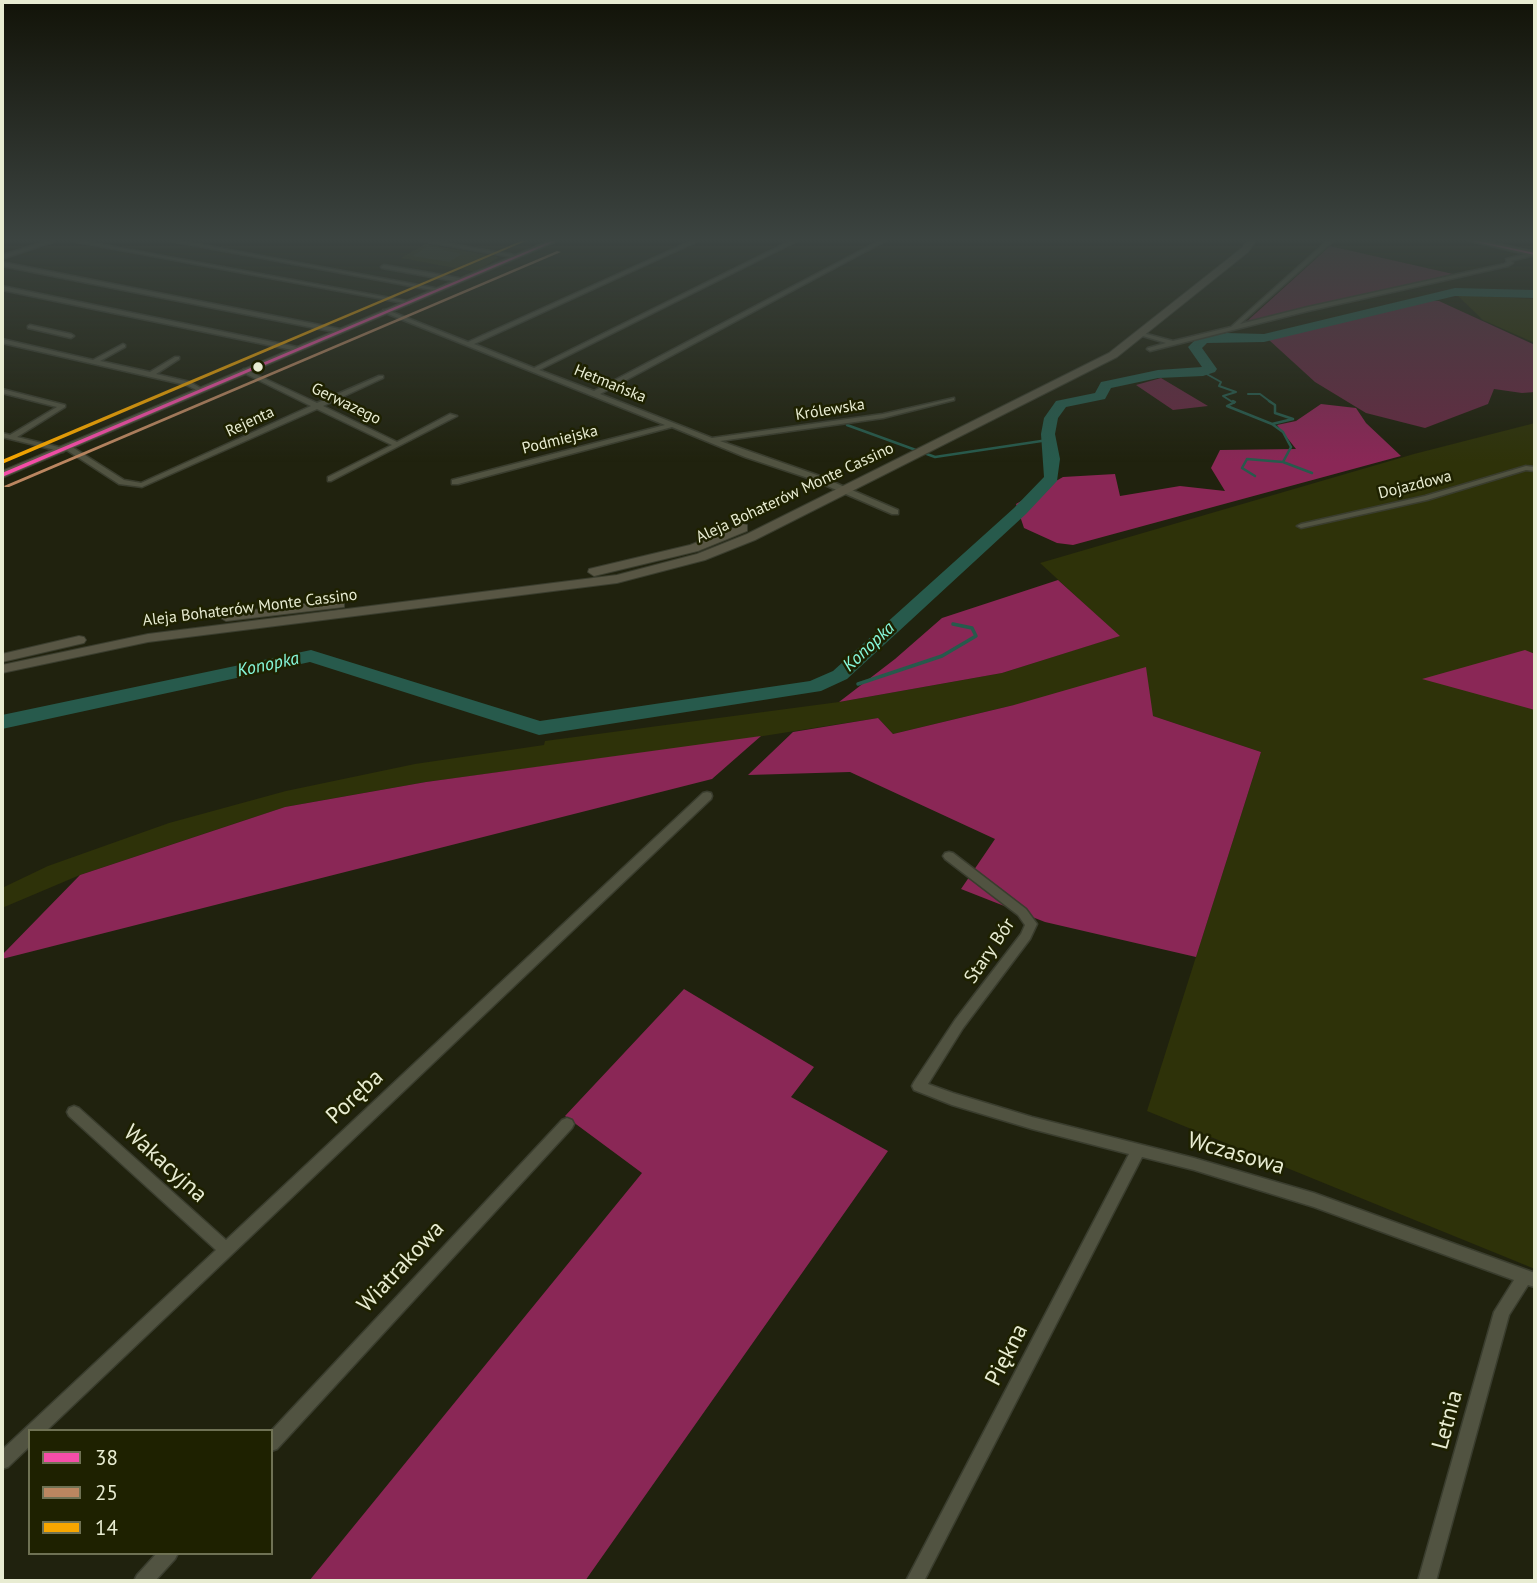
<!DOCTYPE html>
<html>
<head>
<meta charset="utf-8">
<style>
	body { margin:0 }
	#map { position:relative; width:1537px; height:1583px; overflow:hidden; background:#20220e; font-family:"PT Sans",sans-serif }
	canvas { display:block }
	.frame { position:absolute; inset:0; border:4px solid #e8ecd2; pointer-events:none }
	.legend { position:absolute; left:28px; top:1429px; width:245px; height:126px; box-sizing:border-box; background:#1e2100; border:2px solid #6f7254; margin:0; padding:9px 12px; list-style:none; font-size:21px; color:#e8ecd2 }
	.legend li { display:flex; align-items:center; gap:14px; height:35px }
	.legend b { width:35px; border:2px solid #6f7254 }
</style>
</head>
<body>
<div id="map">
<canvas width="1537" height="1583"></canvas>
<div class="frame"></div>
<ul class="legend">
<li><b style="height:9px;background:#f54da8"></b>38</li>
<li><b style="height:9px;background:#bb8660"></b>25</li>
<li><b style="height:9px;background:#f7a600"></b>14</li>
</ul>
</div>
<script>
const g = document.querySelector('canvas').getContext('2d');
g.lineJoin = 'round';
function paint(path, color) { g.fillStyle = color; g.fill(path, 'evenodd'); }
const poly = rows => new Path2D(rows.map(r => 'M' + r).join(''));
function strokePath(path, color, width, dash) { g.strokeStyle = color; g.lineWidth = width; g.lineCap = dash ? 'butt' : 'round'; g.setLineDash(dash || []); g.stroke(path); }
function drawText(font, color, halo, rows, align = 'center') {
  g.font = font + ' "PT Sans",sans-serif'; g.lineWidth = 5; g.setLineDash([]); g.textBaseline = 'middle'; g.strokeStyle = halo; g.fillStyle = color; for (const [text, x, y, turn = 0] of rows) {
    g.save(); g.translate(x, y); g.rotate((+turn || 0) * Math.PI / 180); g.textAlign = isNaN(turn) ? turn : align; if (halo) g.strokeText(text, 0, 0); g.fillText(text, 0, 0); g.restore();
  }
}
paint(poly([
	[425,244,499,257,476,272,401,258],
	[1457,295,1535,299,1535,343,1483,320],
	[1535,423,1535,1269,1147,1111,1261,752,1153,716,1014,705,893,734,878,718,725,742,426,782,285,807,80,875,2,908,2,888,48,866,169,823,286,791,415,764,544,745,545,741,839,702,1002,673,1119,636,1040,563,1414,454]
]), '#2e3209');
paint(poly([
	[1330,246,1453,274,1245,323],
	[1430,301,1439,301,1535,345,1535,392,1522,393,1494,389,1488,404,1425,428,1366,413,1315,382,1269,340],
	[1161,378,1208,406,1173,410,1136,385]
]), '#652a42');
paint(poly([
	[1321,404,1356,408,1366,423,1401,456,1073,545,1057,543,1024,528,1016,504,1063,477,1115,474,1120,496,1180,486,1225,491,1211,468,1220,450,1296,449,1277,425,1296,421],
	[1058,580,1120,636,1002,673,839,702,895,659,942,618],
	[1525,650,1535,654,1535,710,1422,679],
	[1146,667,1153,716,1261,752,1196,957,1045,922,961,889,995,839,850,772,748,775,793,732,878,718,893,734,1014,705],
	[761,736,712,779,2,959,2,955,80,875,285,807,426,782],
	[684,989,814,1067,791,1097,888,1151,585,1581,309,1581,642,1173,565,1116]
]), '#8a2756');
strokePath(poly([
	[1203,372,1221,382,1219,386,1236,392,1223,396,1234,403],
	[1248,394,1260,394,1272,403]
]), '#275a4c', 2);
strokePath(poly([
	[1233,401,1235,402,1227,406,1272,424,1283,432,1291,447,1283,462,1247,459,1242,468,1255,476],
	[1269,401,1275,405,1275,413,1293,419,1272,424],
	[847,425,935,457,1048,440],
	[1283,462,1312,473]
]), '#275a4c', 2.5);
strokePath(poly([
	[858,684,942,656,976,636,972,628,953,624]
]), '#275a4c', 3.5);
paint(poly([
	[1455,288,1535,290,1535,298,1455,296,1264,342,1207,343,1202,348,1217,369,1215,372,1203,376,1158,378,1111,388,1105,399,1066,407,1058,418,1055,434,1060,459,1057,481,1026,514,847,679,821,691,539,735,310,662,2,729,2,715,311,650,540,721,810,681,833,671,1014,508,1044,477,1041,434,1044,418,1056,401,1095,393,1101,382,1106,381,1158,370,1202,367,1188,347,1198,337,1226,333,1264,334,1455,288]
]), '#275a4c');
paint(poly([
	[429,246,445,249,442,250,462,254,449,262,412,256]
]), '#343e22');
const street = poly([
	[48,241,55,241,2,259,2,255,48,241],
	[72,241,82,241,412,302,409,304,72,241],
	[171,241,181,241,440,289,437,291,171,241],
	[422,241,433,241,520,256,517,258,422,241],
	[691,241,698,241,474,344,534,368,790,241,797,241,539,370,594,391,879,241,885,241,600,394,712,438,883,414,954,398,954,400,883,418,720,441,817,475,898,510,898,514,892,514,811,479,745,457,672,427,458,484,452,484,452,480,665,425,383,312,383,310,387,310,468,342,691,241],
	[1327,241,1333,241,1240,324,1308,307,1504,264,1507,262,1506,259,1533,252,1535,255,1511,261,1513,263,1508,266,1308,311,1150,351,1147,349,1148,348,1166,343,1136,334,1139,332,1173,341,1231,327,1327,241],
	[2,262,340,329,343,331,340,333,2,266,2,262],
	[384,265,459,278,462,280,459,282,382,268,381,267,384,265],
	[2,286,297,347,300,349,297,351,2,290,2,286],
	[30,325,71,334,74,336,71,338,28,328,28,326,30,325],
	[2,339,93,360,123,344,125,345,125,347,100,361,150,372,175,357,179,357,179,359,156,374,190,382,204,390,201,392,186,385,2,343,2,339],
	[244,369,317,403,379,376,383,376,383,378,323,406,397,442,450,414,457,416,331,481,328,481,328,477,392,445,317,409,142,487,119,484,62,447,69,445,124,480,141,483,311,406,242,372,241,371,244,369],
	[2,389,65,405,65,407,17,437,63,448,63,452,2,437,2,433,10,435,57,407,2,393,2,389],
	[1526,466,1535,467,1535,471,1526,470,1427,500,1301,528,1297,526,1301,524,1425,496,1526,466],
	[707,792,711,793,712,796,711,799,46,1431,30,1431,30,1446,8,1467,2,1469,2,1450,216,1250,69,1116,67,1112,69,1108,74,1106,79,1108,226,1240,703,793,707,792],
	[949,852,953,853,1026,909,1037,924,1030,939,963,1028,928,1084,953,1093,1032,1117,1194,1158,1314,1193,1535,1273,1535,1287,1528,1285,1509,1315,1436,1581,1418,1581,1494,1312,1514,1280,1314,1207,1194,1170,1142,1157,924,1581,906,1581,1129,1154,1032,1129,952,1105,914,1090,912,1086,914,1082,955,1020,1021,934,1025,925,1018,915,945,859,943,856,945,853,949,852],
	[567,1118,572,1120,574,1124,572,1128,277,1449,271,1451,271,1431,562,1120,567,1118],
	[157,1553,178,1553,175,1559,155,1581,134,1581,137,1575,157,1553]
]);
const secondary = poly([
	[548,241,558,241,2,478,2,471,548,241],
	[1248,241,1256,241,1248,252,1117,357,755,540,705,560,617,583,148,642,2,673,2,665,148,634,617,575,697,554,747,534,1109,353,1242,248,1248,241],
	[743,524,747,525,747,531,698,551,594,576,588,572,589,569,690,545,743,524],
	[339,600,344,601,344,607,226,621,219,617,226,613,339,600],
	[79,636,84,637,86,640,84,643,2,662,2,654,79,636]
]);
const primary = poly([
	[1468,241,1485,241,1535,251,1535,257,1468,241]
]);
strokePath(street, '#3a3d2e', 3);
strokePath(secondary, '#3a3d2e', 2);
strokePath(primary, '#3a3d2e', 2);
paint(street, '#515341');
paint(secondary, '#585644');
paint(primary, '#5a5441');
paint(poly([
	[551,241,556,241,2,477,2,473,551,241],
	[1471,241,1478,241,1535,253,1535,255,1471,241]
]), '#f54da8');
paint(poly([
	[557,251,561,252,9,487,5,487,4,486,557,251]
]), '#bb8660');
paint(poly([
	[521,241,526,241,2,464,2,460,521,241]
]), '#f7a600');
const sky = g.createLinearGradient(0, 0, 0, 462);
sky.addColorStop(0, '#121308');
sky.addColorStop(0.52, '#3c4441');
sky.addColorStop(1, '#3c444100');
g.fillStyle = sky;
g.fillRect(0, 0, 1537, 462);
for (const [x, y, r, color] of [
	[258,367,6,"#e8ecd2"]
]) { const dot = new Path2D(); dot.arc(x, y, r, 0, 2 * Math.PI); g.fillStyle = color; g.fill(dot); strokePath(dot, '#1e2100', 2.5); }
drawText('16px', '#e8ecd2', '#1e2100', [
	["Hetmańska",610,384,22],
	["Gerwazego",346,404,26],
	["Królewska",830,410,-9],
	["Rejenta",250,422,-25],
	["Podmiejska",560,440,-14],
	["Dojazdowa",1415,485,-14],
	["Aleja Bohaterów Monte Cassino",795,493,-25],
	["Aleja Bohaterów Monte Cassino",250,608,-7]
]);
drawText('italic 18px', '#86f8da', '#1e2100', [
	["Konopka",869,647,-43],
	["Konopka",268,665,-12]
]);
drawText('19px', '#e8ecd2', '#1e2100', [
	["Stary Bór",990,951,-56]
]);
drawText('23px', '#e8ecd2', '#1e2100', [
	["Poręba",355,1097,-43],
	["Wczasowa",1236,1154,16],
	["Wakacyjna",165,1164,42],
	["Wiatrakowa",401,1267,-47],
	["Piękna",1007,1355,-63],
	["Letnia",1448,1420,-75]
]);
</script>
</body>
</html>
